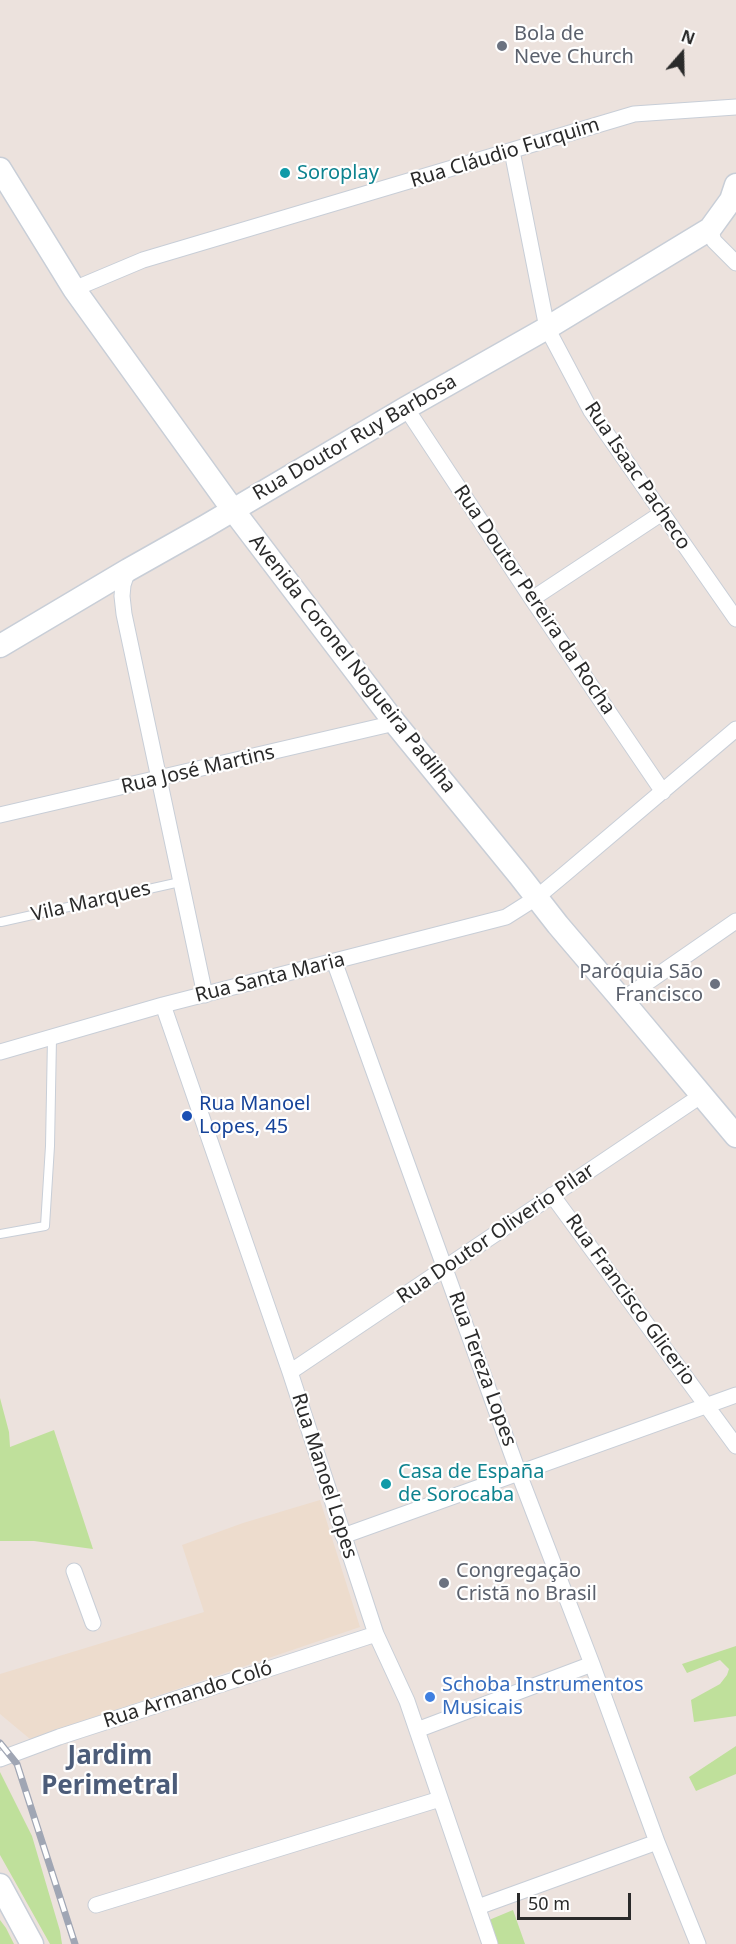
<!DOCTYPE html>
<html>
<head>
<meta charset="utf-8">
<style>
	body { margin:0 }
	#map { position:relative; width:736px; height:1944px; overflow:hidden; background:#ece2dd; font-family:"Noto Sans",sans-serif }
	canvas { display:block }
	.north { position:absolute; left:652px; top:24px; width:60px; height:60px; -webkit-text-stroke:4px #fff; paint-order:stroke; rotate:20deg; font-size:16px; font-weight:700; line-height:24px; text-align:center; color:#2a2a2a }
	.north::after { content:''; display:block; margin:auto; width:21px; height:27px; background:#2a2a2a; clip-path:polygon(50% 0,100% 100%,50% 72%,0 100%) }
	.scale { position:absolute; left:517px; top:1893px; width:114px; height:27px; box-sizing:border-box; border:3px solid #2a2a2a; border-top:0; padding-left:8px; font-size:18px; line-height:21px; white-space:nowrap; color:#2a2a2a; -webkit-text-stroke:4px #fff; paint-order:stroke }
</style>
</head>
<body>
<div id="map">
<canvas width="736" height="1944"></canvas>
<div class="north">N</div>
<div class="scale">50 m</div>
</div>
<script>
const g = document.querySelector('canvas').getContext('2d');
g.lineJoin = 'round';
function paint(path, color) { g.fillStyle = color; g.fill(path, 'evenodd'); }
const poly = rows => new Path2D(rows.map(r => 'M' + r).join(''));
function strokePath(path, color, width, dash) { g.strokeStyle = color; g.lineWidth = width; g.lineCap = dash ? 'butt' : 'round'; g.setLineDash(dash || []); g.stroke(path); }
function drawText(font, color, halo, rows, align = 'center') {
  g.font = font + ' "Noto Sans",sans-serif'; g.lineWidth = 4.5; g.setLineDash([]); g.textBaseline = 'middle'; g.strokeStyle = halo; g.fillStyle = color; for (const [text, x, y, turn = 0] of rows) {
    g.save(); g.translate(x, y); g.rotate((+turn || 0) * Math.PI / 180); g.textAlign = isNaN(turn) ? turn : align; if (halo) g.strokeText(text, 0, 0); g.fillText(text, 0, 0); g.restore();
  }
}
paint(poly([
	[320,1500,360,1627,30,1739,0,1714,0,1674,204,1612,182,1545,243,1523]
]), '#eddccd');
paint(poly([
	[0,1398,9,1432,10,1447,54,1430,93,1549,34,1541,0,1541],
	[736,1646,736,1716,694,1722,691,1700,720,1684,727,1675,729,1669,720,1660,687,1673,682,1664],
	[736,1746,736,1774,696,1791,689,1777],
	[0,1772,32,1836,60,1931,62,1944,50,1944,0,1855],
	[513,1910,525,1944,498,1944,489,1920],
	[0,1920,6,1928,14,1944,0,1944]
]), '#bfe09b');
const lane = poly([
	[1,922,180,882],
	[0,1234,45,1226,50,1146,52,1038]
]);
const street = poly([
	[512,151,547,328,591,411,736,619],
	[710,229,714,241,736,263],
	[74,289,143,260,634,114,736,107],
	[406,408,532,599,663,792],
	[128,570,123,585,122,596,124,614,205,995],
	[532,599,662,513],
	[0,815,395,723],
	[334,961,519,1474,592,1664,657,1842,698,1944],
	[622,1000,736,921],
	[163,1005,290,1372,376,1634,407,1701,490,1944],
	[0,1052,163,1005,506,917,536,898,566,873,736,729],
	[552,1195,736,1446],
	[290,1372,702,1095],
	[343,1536,736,1395],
	[74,1571,93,1623],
	[417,1730,592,1664],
	[0,1759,59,1737,376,1634],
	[96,1905,440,1799],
	[478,1907,657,1842]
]);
const secondary = poly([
	[0,169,74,289,233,510,395,723,519,875,558,925,622,1000,736,1136],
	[0,646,128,570,206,526,406,408,547,328,710,229,731,200,736,185],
	[0,1885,32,1944]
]);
strokePath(lane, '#c8ced7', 10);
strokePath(street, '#c8ced7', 17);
strokePath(secondary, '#c8ced7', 25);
strokePath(lane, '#fff', 8);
strokePath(street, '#fff', 15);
strokePath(secondary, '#fff', 22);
const rail = poly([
	[0,1743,17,1764,75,1944]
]);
strokePath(rail, '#a0a6b4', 7);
strokePath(rail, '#fff', 4.5, [14]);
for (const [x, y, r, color] of [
	[502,46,6,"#6b7280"],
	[285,173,6,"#0f9aa8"],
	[715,984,6,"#6b7280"],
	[187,1116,6,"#1a4fb4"],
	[386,1484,6,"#0f9aa8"],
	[444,1583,6,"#6b7280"],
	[430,1697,6,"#3f7fe0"]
]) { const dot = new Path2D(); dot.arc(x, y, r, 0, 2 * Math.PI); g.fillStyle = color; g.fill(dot); strokePath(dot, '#fff', 2); }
drawText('20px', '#5b616d', '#fff', [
	["Bola de",514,34],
	["Neve Church",514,57],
	["Paróquia São",703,972,"right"],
	["Francisco",703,995,"right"],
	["Congregação",456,1571],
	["Cristã no Brasil",456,1594]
], 'left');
drawText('20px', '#2a2a2a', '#fff', [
	["Rua Cláudio Furquim",505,153,-17],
	["Rua Doutor Ruy Barbosa",355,438,-30],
	["Rua Isaac Pacheco",637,476,56],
	["Rua Doutor Pereira da Rocha",534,600,56],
	["Avenida Coronel Nogueira Padilha",352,664,52],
	["Rua José Martins",198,770,-13],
	["Vila Marques",91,902,-13],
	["Rua Santa Maria",270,978,-14],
	["Rua Doutor Oliverio Pilar",496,1234,-34],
	["Rua Francisco Glicerio",630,1300,54],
	["Rua Tereza Lopes",482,1369,70],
	["Rua Manoel Lopes",324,1476,72],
	["Rua Armando Coló",188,1695,-18]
]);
drawText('20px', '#0d838f', '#fff', [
	["Soroplay",297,173],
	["Casa de España",398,1472],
	["de Sorocaba",398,1495]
], 'left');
drawText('20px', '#164399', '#fff', [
	["Rua Manoel",199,1104],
	["Lopes, 45",199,1127]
], 'left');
drawText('20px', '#366cbe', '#fff', [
	["Schoba Instrumentos",442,1685],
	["Musicais",442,1708]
], 'left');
drawText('bold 26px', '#4c5c79', '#fff', [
	["Jardim",110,1757],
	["Perimetral",110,1787]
]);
</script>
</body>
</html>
